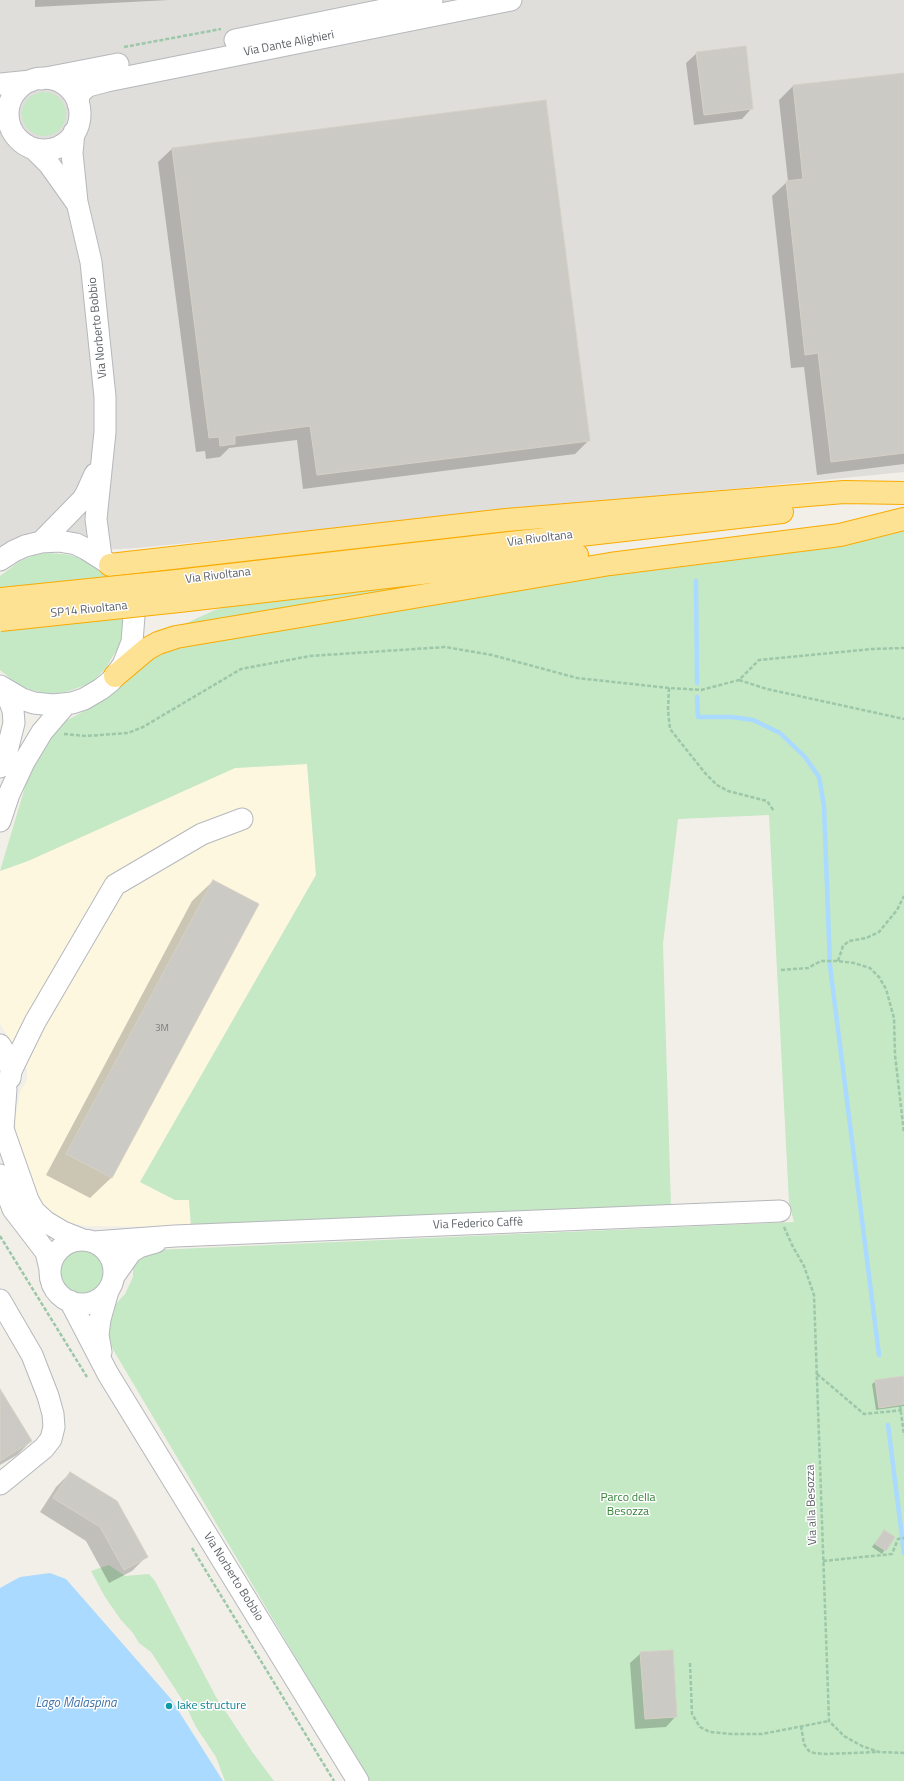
<!DOCTYPE html>
<html>
<head>
<meta charset="utf-8">
<style>
	body { margin:0 }
	canvas { display:block; background:#f1efe8 }
</style>
</head>
<body>
<canvas width="904" height="1781"></canvas>
<script>
const g = document.querySelector('canvas').getContext('2d');
g.lineJoin = 'round';
function paint(path, color) { g.fillStyle = color; g.fill(path, 'evenodd'); }
const poly = rows => new Path2D(rows.map(r => 'M' + r).join(''));
function strokePath(path, color, width, dash) { g.strokeStyle = color; g.lineWidth = width; g.lineCap = dash ? 'butt' : 'round'; g.setLineDash(dash || []); g.stroke(path); }
function drawText(font, color, halo, rows, align = 'center') {
  g.font = font + ' "Titillium Web",sans-serif'; g.lineWidth = 3; g.setLineDash([]); g.textBaseline = 'middle'; g.strokeStyle = halo; g.fillStyle = color; for (const [text, x, y, turn = 0] of rows) {
    g.save(); g.translate(x, y); g.rotate((+turn || 0) * Math.PI / 180); g.textAlign = isNaN(turn) ? turn : align; if (halo) g.strokeText(text, 0, 0); g.fillText(text, 0, 0); g.restore();
  }
}
paint(poly([
	[307,764,316,875,140,1182,175,1200,189,1200,191,1227,86,1226,70,1223,58,1218,48,1211,40,1200,17,1136,15,1121,20,1092,27,1080,27,1069,0,1024,0,871,28,861,235,768]
]), '#fef7e0');
paint(poly([
	[0,0,904,0,904,472,137,548,0,555]
]), '#e0deda');
paint(poly([
	'22 114a22 22 0 1 1 44 0a22 22 0 1 1-44 0Z',
	[904,526,904,1781,369,1781,111,1346,107,1325,115,1305,125,1294,133,1277,133,1264,140,1254,155,1250,794,1222,789,1202,769,815,678,819,663,944,671,1207,191,1227,189,1200,175,1200,140,1182,316,875,307,764,235,768,28,861,0,871,28,777,42,746,62,723,90,708,178,627,215,610,246,602],
	[46,553,63,554,74,556,84,560,98,569,109,581,123,617,122,634,120,644,106,668,94,680,85,685,69,691,59,693,42,693,26,688,16,683,0,670,0,576,20,561,35,555],
	'59 1272a23 23 0 1 1 46 0a23 23 0 1 1-46 0Z',
	[109,1565,125,1576,149,1574,155,1581,216,1697,253,1753,274,1781,225,1781,216,1757,196,1727,185,1704,151,1652,139,1643,133,1633,121,1620,105,1597,91,1571]
]), '#c5e8c5');
paint(poly([
	[50,1573,66,1579,171,1699,223,1781,0,1781,0,1588,20,1577]
]), '#aadaff');
paint(poly([
	[20,0,169,0,35,7,35,0],
	[697,53,752,108,742,119,694,125,686,63],
	[904,74,904,464,817,475,804,367,791,368,772,196,788,181,779,100,793,86],
	[173,148,589,440,575,454,303,489,297,440,229,448,220,457,206,459,205,451,196,452,158,162],
	[213,881,257,905,111,1178,90,1198,46,1175,192,901],
	[904,1377,904,1406,876,1410,872,1384,876,1381],
	[0,1391,31,1441,17,1455,0,1465],
	[70,1473,146,1557,132,1571,109,1583,86,1541,40,1512,56,1487],
	[884,1531,893,1537,882,1554,872,1547],
	[641,1653,676,1716,666,1727,635,1729,630,1663]
]), '#0003');
strokePath(poly([
	[696,581,697,683],
	[697,697,698,717,732,717,753,720,780,733,805,757,819,777,824,806,830,966,879,1355],
	[888,1425,904,1553]
]), '#aadaff', 4.5);
const building = poly([
	[746,46,753,109,704,115,696,52,746,46],
	[904,73,904,453,831,462,818,353,805,355,786,181,803,179,793,85,904,73],
	[546,100,590,441,317,475,310,426,235,436,235,444,220,446,219,437,209,438,172,148,546,100],
	[213,880,259,904,112,1178,66,1154,213,880],
	[904,1376,904,1404,879,1408,875,1380,904,1376],
	[0,1389,32,1441,0,1461,0,1389],
	[70,1472,117,1501,148,1557,124,1570,100,1527,53,1498,70,1472],
	[884,1530,895,1537,886,1551,875,1544,884,1530],
	[673,1650,677,1717,645,1719,640,1652,673,1650]
]);
paint(building, '#cccac5');
strokePath(building, '#d6d1c6', 1);
const minor = poly([
	[235,40,432,0],
	'8 114a36 36 0 1 1 72 0a36 36 0 1 1-72 0Z',
	[41,79,118,64],
	[0,84,31,81],
	[78,104,79,95,83,90,88,86,107,81,511,0],
	[74,132,72,153,77,202,91,262,105,397,105,432,96,519,101,557],
	[34,149,49,164,76,202],
	[41,542,83,499,86,494,95,474],
	[0,560,14,551,25,546,41,542,59,541,76,544,86,549,108,563],
	[0,686,22,699,34,703,53,705,72,703,84,699,101,689,111,681,123,665,132,642,134,616,127,589],
	[0,767,7,751,14,723,13,710,5,690],
	[0,821,9,794,24,762,42,732,66,704],
	[0,1045,9,1060,11,1071,10,1078],
	[11,1071,35,1022,115,885,202,834,242,819],
	[6,1089,3,1129,28,1200,34,1211,46,1222,63,1232,83,1240],
	[0,1175,13,1209,46,1252,50,1269],
	'50 1272a32 32 0 1 1 64 0a32 32 0 1 1-64 0Z',
	[94,1242,175,1236,780,1211],
	[114,1276,131,1252,139,1247,156,1242],
	[0,1300,32,1355,48,1396,53,1414,54,1427,51,1439,44,1448,0,1484],
	[70,1301,108,1374,358,1781],
	[101,1352,98,1335,100,1319,108,1291]
]);
const highway = poly([
	[110,565,506,520,844,492,904,493],
	[177,581,782,512],
	[179,601,577,555],
	[115,676,147,649,158,643,176,637,610,564,840,535,904,519]
]);
strokePath(minor, '#b5b8bc', 23);
strokePath(highway, '#f9ab00', 24);
strokePath(poly([
	[124,47,221,29],
	[739,680,767,689,904,719],
	[669,688,668,710,670,729,705,773,717,785,728,791,767,801,774,811],
	[64,734,86,736,128,733,143,727,241,669,310,656,445,647,492,655,577,678,669,688,701,690,739,680,759,660,872,649,904,648],
	[838,961,843,946,849,941,866,938,879,932,897,910,904,896],
	[781,970,808,968,821,961,838,961,854,963,870,968,879,977,886,989,894,1018,895,1055,904,1133],
	[784,1227,793,1247,804,1266,814,1295,829,1721,844,1736,862,1746,879,1752,904,1753],
	[0,1236,87,1377],
	[817,1374,864,1414,904,1410],
	[900,1405,904,1435],
	[192,1548,334,1781],
	[823,1561,892,1554,898,1539,904,1538],
	[690,1663,692,1714,700,1727,710,1732,731,1734,762,1734,829,1721],
	[801,1726,804,1744,809,1751,814,1753,826,1754,877,1752]
]), '#9cc7a9', 2.5, [4, 2]);
strokePath(minor, '#fff', 21);
strokePath(highway, '#fde293', 22);
const highwayBridge = poly([
	[0,599,177,581],
	[0,620,179,601]
]);
strokePath(highwayBridge, '#f9ab00', 24, []);
strokePath(highwayBridge, '#fde293', 22);
for (const [x, y, r, color] of [
	[169,1706,4,"#0f9aa8"]
]) { const dot = new Path2D(); dot.arc(x, y, r, 0, 2 * Math.PI); g.fillStyle = color; g.fill(dot); strokePath(dot, '#fff', 1.5); }
drawText('10px', '#7a7d7f', null, [
	["3M",162,1029]
]);
drawText('12px', '#5f6368', '#fff', [
	["Via Dante Alighieri",289,44,-11],
	["Via Norberto Bobbio",98,328,-96],
	["Via Rivoltana",540,539,-7],
	["Via Rivoltana",218,576,-7],
	["SP14 Rivoltana",89,610,-6],
	["Via Federico Caffè",478,1224,-2],
	["Via alla Besozza",812,1505,-92],
	["Via Norberto Bobbio",233,1577,58]
]);
drawText('12px', '#348238', '#fff', [
	["Parco della",628,1498],
	["Besozza",628,1512]
]);
drawText('12px', '#0d838f', '#fff', [
	["lake structure",177,1706]
], 'left');
drawText('italic 13px', '#4174aa', '#fff', [
	["Lago Malaspina",76,1704]
]);
</script>
</body>
</html>
